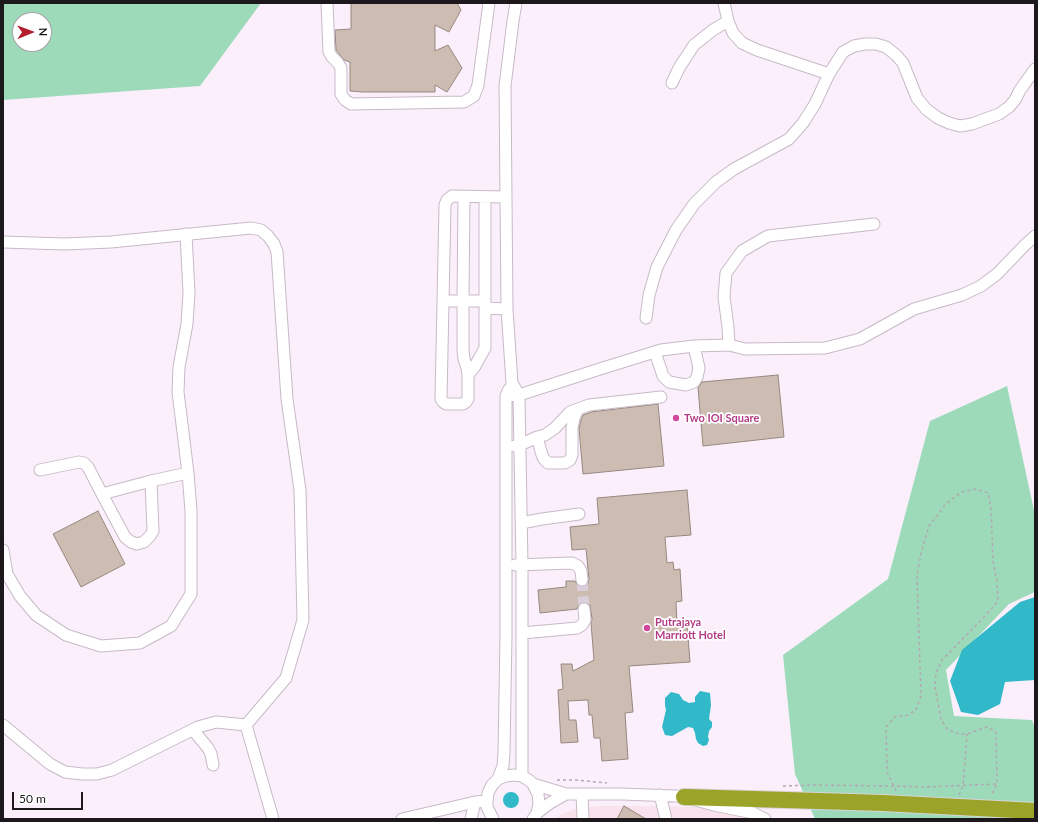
<!DOCTYPE html>
<html>
<head>
<meta charset="utf-8">
<style>
	body { margin:0 }
	#map { position:relative; width:1038px; height:822px; overflow:hidden; background:#fceffc; font-family:Lato,sans-serif }
	canvas { display:block }
	.frame { position:absolute; inset:0; border:4px solid #1c181c; pointer-events:none }
	.north { position:absolute; left:12px; top:12px; width:40px; height:40px; box-sizing:border-box; background:#fff; border:1px solid #a4a3a4; border-radius:50%; rotate:89deg; font-size:11px; font-weight:700; line-height:16px; text-align:center; color:#1c181c }
	.north::after { content:''; display:block; margin:auto; width:14px; height:18px; background:#b2202d; clip-path:polygon(50% 0,100% 100%,50% 72%,0 100%) }
	.scale { position:absolute; left:12px; top:792px; width:71px; height:18px; box-sizing:border-box; border:2px solid #1c181c; border-top:0; padding-left:5px; font-size:12px; line-height:14px; white-space:nowrap; color:#1c181c; -webkit-text-stroke:3px #fff; paint-order:stroke }
</style>
</head>
<body>
<div id="map">
<canvas width="1038" height="822"></canvas>
<div class="frame"></div>
<div class="north">N</div>
<div class="scale">50 m</div>
</div>
<script>
const g = document.querySelector('canvas').getContext('2d');
g.lineJoin = 'round';
function paint(path, color) { g.fillStyle = color; g.fill(path, 'evenodd'); }
const poly = rows => new Path2D(rows.map(r => 'M' + r).join(''));
function strokePath(path, color, width, dash) { g.strokeStyle = color; g.lineWidth = width; g.lineCap = dash ? 'butt' : 'round'; g.setLineDash(dash || []); g.stroke(path); }
function drawText(font, color, halo, rows, align = 'center') {
  g.font = font + ' Lato,sans-serif'; g.lineWidth = 3.5; g.setLineDash([]); g.textBaseline = 'middle'; g.strokeStyle = halo; g.fillStyle = color; for (const [text, x, y, turn = 0] of rows) {
    g.save(); g.translate(x, y); g.rotate((+turn || 0) * Math.PI / 180); g.textAlign = isNaN(turn) ? turn : align; if (halo) g.strokeText(text, 0, 0); g.fillText(text, 0, 0); g.restore();
  }
}
paint(poly([
	[598,806,638,806,701,807,726,812,747,819,557,819,560,815,574,809]
]), '#fae2ed');
paint(poly([
	[3,3,261,3,200,86,3,100],
	[20,20,44,20,44,44,20,44],
	[1007,386,1035,515,1035,592,1009,604,946,670,954,716,1032,720,1035,728,1035,819,815,819,795,774,783,655,888,579,930,421]
]), '#9cdaba');
paint(poly([
	[1035,597,1035,680,1005,682,1000,704,978,715,961,712,950,681,962,650,1020,602],
	[700,691,710,693,711,705,709,719,712,722,712,727,709,731,708,737,709,740,707,745,703,746,698,743,696,739,695,733,693,728,688,727,672,736,665,735,662,727,666,710,665,705,665,698,671,692,679,694,683,700,689,703,695,702,695,697],
	'503 800a8 8 0 1 1 16 0a8 8 0 1 1-16 0Z'
]), '#31b9c9');
const building = poly([
	[351,3,457,3,461,10,449,32,435,25,435,51,448,45,462,68,447,92,435,85,435,92,362,92,350,91,350,62,344,60,336,50,335,30,351,29,351,3],
	[778,375,784,437,703,446,698,388,702,382,778,375],
	[658,404,664,466,583,474,579,429,581,420,583,415,591,412,658,404],
	[687,490,691,535,665,537,667,563,673,562,674,570,680,569,682,601,676,602,677,624,687,624,690,662,629,666,633,712,625,713,628,759,602,761,600,738,594,738,592,715,589,715,588,700,568,701,569,720,576,720,578,742,561,743,558,690,563,689,561,664,572,664,573,671,594,660,591,623,592,619,590,605,587,603,583,602,580,603,578,606,577,609,540,613,538,590,566,587,566,581,575,581,577,584,579,586,582,587,586,586,588,583,589,579,586,549,572,550,570,527,599,524,597,498,687,490],
	[98,511,125,564,81,587,53,534,98,511],
	[624,806,646,819,617,819,624,806]
]);
paint(building, '#ccbcb2');
strokePath(building, '#97887f', 1);
strokePath(poly([
	[582,580,584,609]
]), '#dacfda', 11, [11, 5.5]);
const minor = poly([
	[327,3,329,52,332,57,338,63,341,68,341,94,345,100,351,104,464,102,474,96,478,85,489,3],
	[516,3,513,21,505,86,507,309,512,383,519,395,522,565,522,776],
	[724,3,728,21,733,33,742,43,757,50,829,74],
	[672,83,679,68,694,45,713,30,728,21],
	[485,197,485,308,507,309],
	[3,242,64,244,111,242,251,228,261,230,268,236,274,244,277,252,287,399,300,490,303,620,286,678,246,725],
	[443,301,463,301,464,197],
	[485,301,463,301,463,350,464,359,467,368,468,375,468,399,466,402,463,404,446,404,443,402,441,399,445,205,447,200,452,196,506,197],
	[646,318,649,295,657,267,676,230,694,204,716,182,734,169,789,139,803,123,815,104,829,74,843,52,854,46,865,44,876,44,886,47,896,55,903,63,917,98,926,109,938,118,949,123,960,126,972,124,999,114,1009,107,1015,100,1020,90,1035,69],
	[729,345,728,327,724,297,726,273,742,251,768,236,874,224],
	[655,352,663,376,669,382,686,385,694,382,697,377,699,368,694,346],
	[468,375,475,366,485,348,485,308],
	[506,396,519,395,603,368,661,350,694,346,729,345,745,349,825,348,860,339,914,309,962,295,981,286,997,274,1025,245,1035,236],
	[537,437,542,455,544,459,548,463,565,463,570,460,572,455,572,428,574,418,578,409],
	[515,446,520,445,537,437,545,435,555,428,570,412,589,405,661,397],
	[40,470,79,462,84,463,88,467,102,494,151,481,188,473],
	[102,494,125,537,131,542,137,544,144,542,150,536,153,531,151,481],
	[521,523,542,519,579,514],
	[3,550,7,574,20,596,36,615,66,635,101,646,140,643,171,626,191,594,191,511,188,473,178,392,179,367,187,324,189,293,186,234],
	[515,565,572,563,578,566,581,571,582,580],
	[522,633,577,628,582,625,585,620,584,609],
	[3,725,50,764,65,772,82,774,97,774,112,770,198,727,216,722,246,725],
	[246,725,273,819],
	[193,730,208,748,211,754,213,765],
	[498,779,503,766,504,753,506,635,506,396,509,389],
	[533,784,566,794,622,794,675,796,684,797,714,805,753,813,765,819],
	[582,794,583,819],
	[660,795,666,819],
	[537,813,550,803,566,794],
	[402,819,475,802,487,801],
	[471,819,475,802],
	[493,819,487,807,487,801,488,793,492,785,498,779,506,776,514,775,522,776,530,781,533,784,538,794,539,804,537,813,533,819]
]);
const highway = poly([
	[684,797,786,800]
]);
strokePath(minor, '#c7bac7', 13);
strokePath(highway, '#d6d5d6', 18);
strokePath(poly([
	[557,780,576,780,607,783],
	[783,786,814,785,893,786,924,787,997,784],
	[896,791,887,772,886,727,895,717,908,715,916,710,921,696,917,575,921,553,929,526,945,505,961,492,976,489,988,493,991,507,993,561,997,582,998,601,986,615,942,660,936,673,935,687,941,719,947,729,959,734,967,734,987,727,996,732,997,784,991,796],
	[959,795,963,786,967,734]
]), '#b2a8b2', 1.5, [3, 3]);
strokePath(minor, '#fff', 11);
strokePath(highway, '#9ba428', 16);
const highwayBridge = poly([
	[786,800,883,803,1035,811]
]);
strokePath(highwayBridge, '#d6d5d6', 18, []);
strokePath(highwayBridge, '#9ba428', 16);
for (const [x, y, r, color] of [
	[676,418,4,"#d1479c"],
	[647,628,4,"#d1479c"]
]) { const dot = new Path2D(); dot.arc(x, y, r, 0, 2 * Math.PI); g.fillStyle = color; g.fill(dot); strokePath(dot, '#fff', 1.5); }
drawText('bold 11px', '#b23c85', '#fff', [
	["Two IOI Square",684,418],
	["Putrajaya",655,622],
	["Marriott Hotel",655,635]
], 'left');
</script>
</body>
</html>
